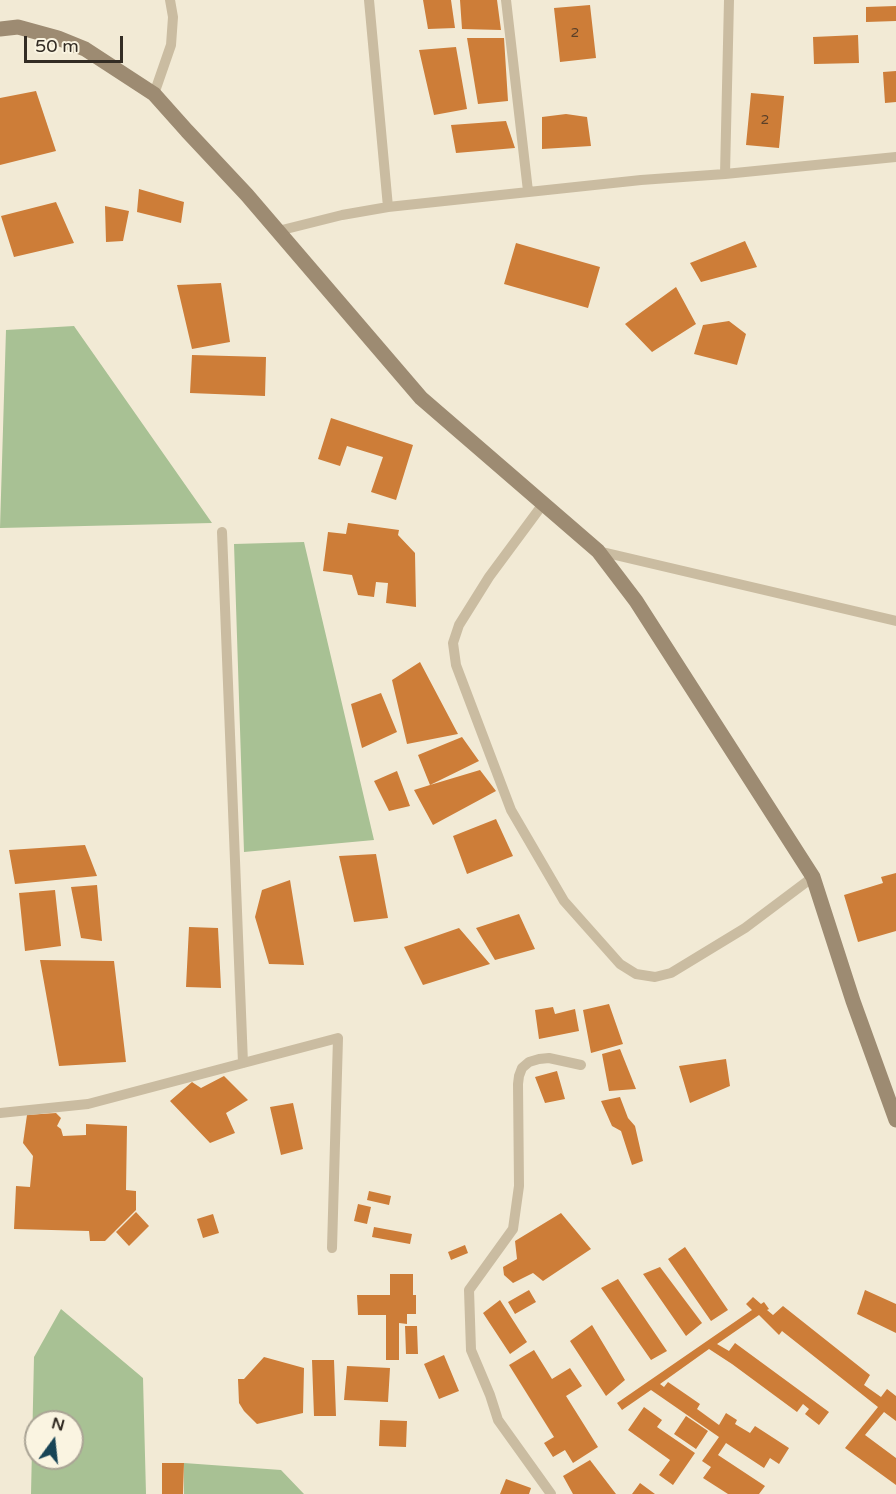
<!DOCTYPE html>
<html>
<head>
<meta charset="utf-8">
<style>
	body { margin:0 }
	#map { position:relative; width:896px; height:1494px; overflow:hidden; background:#f2ead5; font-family:"Varela Round",sans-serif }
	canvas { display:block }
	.north { position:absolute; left:24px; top:1410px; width:60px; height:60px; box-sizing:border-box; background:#faf4e1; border:2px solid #aaa495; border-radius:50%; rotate:15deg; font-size:16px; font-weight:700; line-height:24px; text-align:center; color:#332c24 }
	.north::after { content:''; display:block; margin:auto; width:21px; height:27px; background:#184456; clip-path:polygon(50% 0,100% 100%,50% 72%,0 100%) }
	.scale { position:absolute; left:24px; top:36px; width:99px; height:27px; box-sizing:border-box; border:3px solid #332c24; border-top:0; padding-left:8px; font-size:18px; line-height:21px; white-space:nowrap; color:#332c24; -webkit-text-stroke:4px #faf4e1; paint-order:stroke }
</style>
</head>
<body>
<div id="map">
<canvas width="896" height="1494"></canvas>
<div class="north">N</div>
<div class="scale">50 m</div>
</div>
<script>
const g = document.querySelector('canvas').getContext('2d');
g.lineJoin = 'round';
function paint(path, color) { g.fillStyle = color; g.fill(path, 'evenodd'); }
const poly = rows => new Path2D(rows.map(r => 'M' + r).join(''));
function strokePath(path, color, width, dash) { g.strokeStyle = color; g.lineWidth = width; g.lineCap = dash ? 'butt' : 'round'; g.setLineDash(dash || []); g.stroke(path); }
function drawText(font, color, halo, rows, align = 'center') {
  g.font = font + ' "Varela Round",sans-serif'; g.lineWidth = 4.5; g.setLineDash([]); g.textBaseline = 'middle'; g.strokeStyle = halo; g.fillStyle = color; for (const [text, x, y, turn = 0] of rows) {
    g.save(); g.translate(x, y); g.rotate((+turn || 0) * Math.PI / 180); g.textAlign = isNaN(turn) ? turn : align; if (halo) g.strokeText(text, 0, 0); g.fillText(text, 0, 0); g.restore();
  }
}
paint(poly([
	[74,326,212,523,0,528,6,330],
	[304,542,374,840,244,852,234,544],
	[61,1309,143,1378,146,1494,31,1494,34,1357],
	[36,1422,72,1422,72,1458,36,1458],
	[184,1463,281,1470,304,1494,184,1494]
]), '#a8c194');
paint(poly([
	[423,0,451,0,455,28,428,29],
	[460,0,497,0,501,30,462,29],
	[590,5,596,58,560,62,554,8],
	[896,6,896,21,866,22,866,7],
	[858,35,859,63,814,64,813,37],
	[467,38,504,38,508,101,478,104],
	[456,47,467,109,434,115,419,50],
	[896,71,896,102,885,103,883,72],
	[36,91,56,151,0,165,0,98],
	[751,93,784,96,779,148,746,145],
	[566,114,587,117,591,146,542,149,542,117],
	[506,121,515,148,456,153,451,125],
	[139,189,184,202,181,223,137,212],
	[56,202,74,243,14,257,1,216],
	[105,206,129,211,123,241,106,242],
	[745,241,757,267,701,282,690,263],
	[516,243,600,267,588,308,504,284],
	[221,283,230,342,192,349,177,285],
	[676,287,696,324,652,352,625,324],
	[729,321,746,334,737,365,694,354,703,325],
	[192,355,266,357,265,396,190,393],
	[331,418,413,445,396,500,371,492,383,457,347,446,340,466,318,459],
	[348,523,399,530,398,535,415,553,416,607,386,603,388,583,376,582,374,597,358,595,352,575,323,571,328,532,346,534],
	[420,662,458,734,407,744,392,680],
	[381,693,397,732,362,748,351,704],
	[462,737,479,761,430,785,480,770,496,791,433,825,414,790,430,785,418,755],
	[397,771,410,806,389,811,374,781],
	[496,819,513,856,467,874,453,836],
	[85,845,97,876,15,884,9,850],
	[376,854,388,918,354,922,339,856],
	[896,873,896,931,858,942,844,895,883,883,881,877],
	[290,880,304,965,269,964,255,917,262,890],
	[97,885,102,941,81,938,71,887],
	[55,890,61,946,25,951,19,893],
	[519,914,535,949,495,960,476,928],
	[189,927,218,928,221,988,186,987],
	[459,928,490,964,423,985,404,947],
	[40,960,114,961,126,1062,59,1066],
	[609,1004,623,1044,591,1053,583,1010],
	[553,1007,555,1014,575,1009,579,1031,539,1039,535,1010],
	[620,1049,636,1089,609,1091,602,1054],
	[726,1059,730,1086,690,1103,679,1066],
	[557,1071,565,1099,545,1103,535,1077],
	[224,1076,248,1100,226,1113,235,1133,210,1143,170,1101,192,1082,201,1088],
	[620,1097,628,1118,635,1126,643,1161,632,1165,621,1131,612,1126,601,1101],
	[293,1103,303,1149,281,1155,270,1107],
	[56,1113,61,1118,57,1126,61,1129,63,1136,86,1135,86,1124,127,1126,126,1190,136,1191,136,1210,105,1241,90,1241,89,1231,14,1229,16,1186,30,1187,33,1156,23,1143,27,1115],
	[369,1191,391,1196,389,1205,367,1200],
	[358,1204,371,1207,367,1224,354,1221],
	[136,1212,149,1226,129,1246,116,1232],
	[561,1213,591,1249,543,1281,533,1273,513,1283,504,1275,503,1267,517,1259,515,1241],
	[213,1214,219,1233,203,1238,197,1219],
	[374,1227,412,1234,410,1244,372,1237],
	[465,1245,468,1253,451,1260,448,1252],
	[685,1247,728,1310,711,1321,668,1259],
	[660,1267,702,1323,686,1336,643,1274],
	[390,1274,413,1274,413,1295,416,1295,416,1314,407,1314,407,1324,399,1323,399,1360,386,1360,386,1315,358,1315,357,1295,390,1295],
	[618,1279,667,1351,651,1360,601,1288],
	[529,1290,536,1302,515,1314,508,1302],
	[865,1290,896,1304,896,1333,857,1314],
	[753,1297,761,1304,764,1302,769,1309,767,1310,773,1315,783,1306,870,1375,864,1385,881,1397,887,1389,896,1396,896,1421,884,1412,865,1435,896,1458,896,1485,845,1448,878,1407,782,1331,779,1335,759,1315,717,1344,729,1351,735,1343,829,1412,819,1425,805,1414,809,1409,803,1404,797,1412,732,1364,709,1349,660,1384,664,1387,668,1382,700,1404,697,1409,719,1425,726,1413,737,1420,735,1424,750,1433,755,1426,789,1448,779,1464,770,1458,764,1468,726,1443,718,1455,765,1486,759,1494,728,1494,703,1478,711,1467,702,1461,719,1437,651,1390,622,1410,617,1403,752,1310,746,1304],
	[500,1300,527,1342,510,1354,483,1313],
	[592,1325,625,1380,606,1396,570,1341],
	[405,1326,417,1326,418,1354,406,1354],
	[534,1350,552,1379,570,1368,582,1386,566,1396,598,1447,573,1463,565,1450,553,1457,544,1443,554,1437,509,1365],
	[444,1355,459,1391,439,1399,424,1364],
	[264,1357,304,1368,303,1413,257,1424,244,1411,239,1403,238,1379,244,1379],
	[312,1360,334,1360,336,1416,314,1416],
	[347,1366,390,1368,388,1402,344,1400],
	[644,1407,662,1420,657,1427,695,1453,673,1485,659,1475,670,1460,628,1430],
	[686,1416,708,1431,696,1449,674,1434],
	[380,1420,407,1421,406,1447,379,1446],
	[590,1460,616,1494,573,1494,563,1476],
	[162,1463,184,1463,183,1494,162,1494],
	[506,1479,531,1488,529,1494,500,1494],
	[640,1483,655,1494,632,1494]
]), '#cd7d38');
strokePath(poly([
	[369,0,388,207],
	[506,0,528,191],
	[154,94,171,45,173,17,170,0],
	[725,174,729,0],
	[278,231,342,215,388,207,641,180,725,174,896,157],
	[543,504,489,577,459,625,453,643,456,665,511,810,564,901,620,964,636,974,655,977,671,973,745,928,813,877],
	[222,532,243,1063],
	[598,551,896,621],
	[0,1113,88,1104,338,1038,332,1248],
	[551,1494,498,1420,490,1395,471,1350,469,1290,513,1229,519,1186,518,1084,519,1076,522,1068,529,1062,539,1059,549,1058,581,1065]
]), '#cabca1', 10);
strokePath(poly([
	[0,29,18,27,58,38,85,49,154,94,187,131,247,195,421,398,598,551,636,601,813,877,853,1001,896,1120]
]), '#9d8b72', 15);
drawText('14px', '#5a4029', null, [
	["2",575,33],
	["2",765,120]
]);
</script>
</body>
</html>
